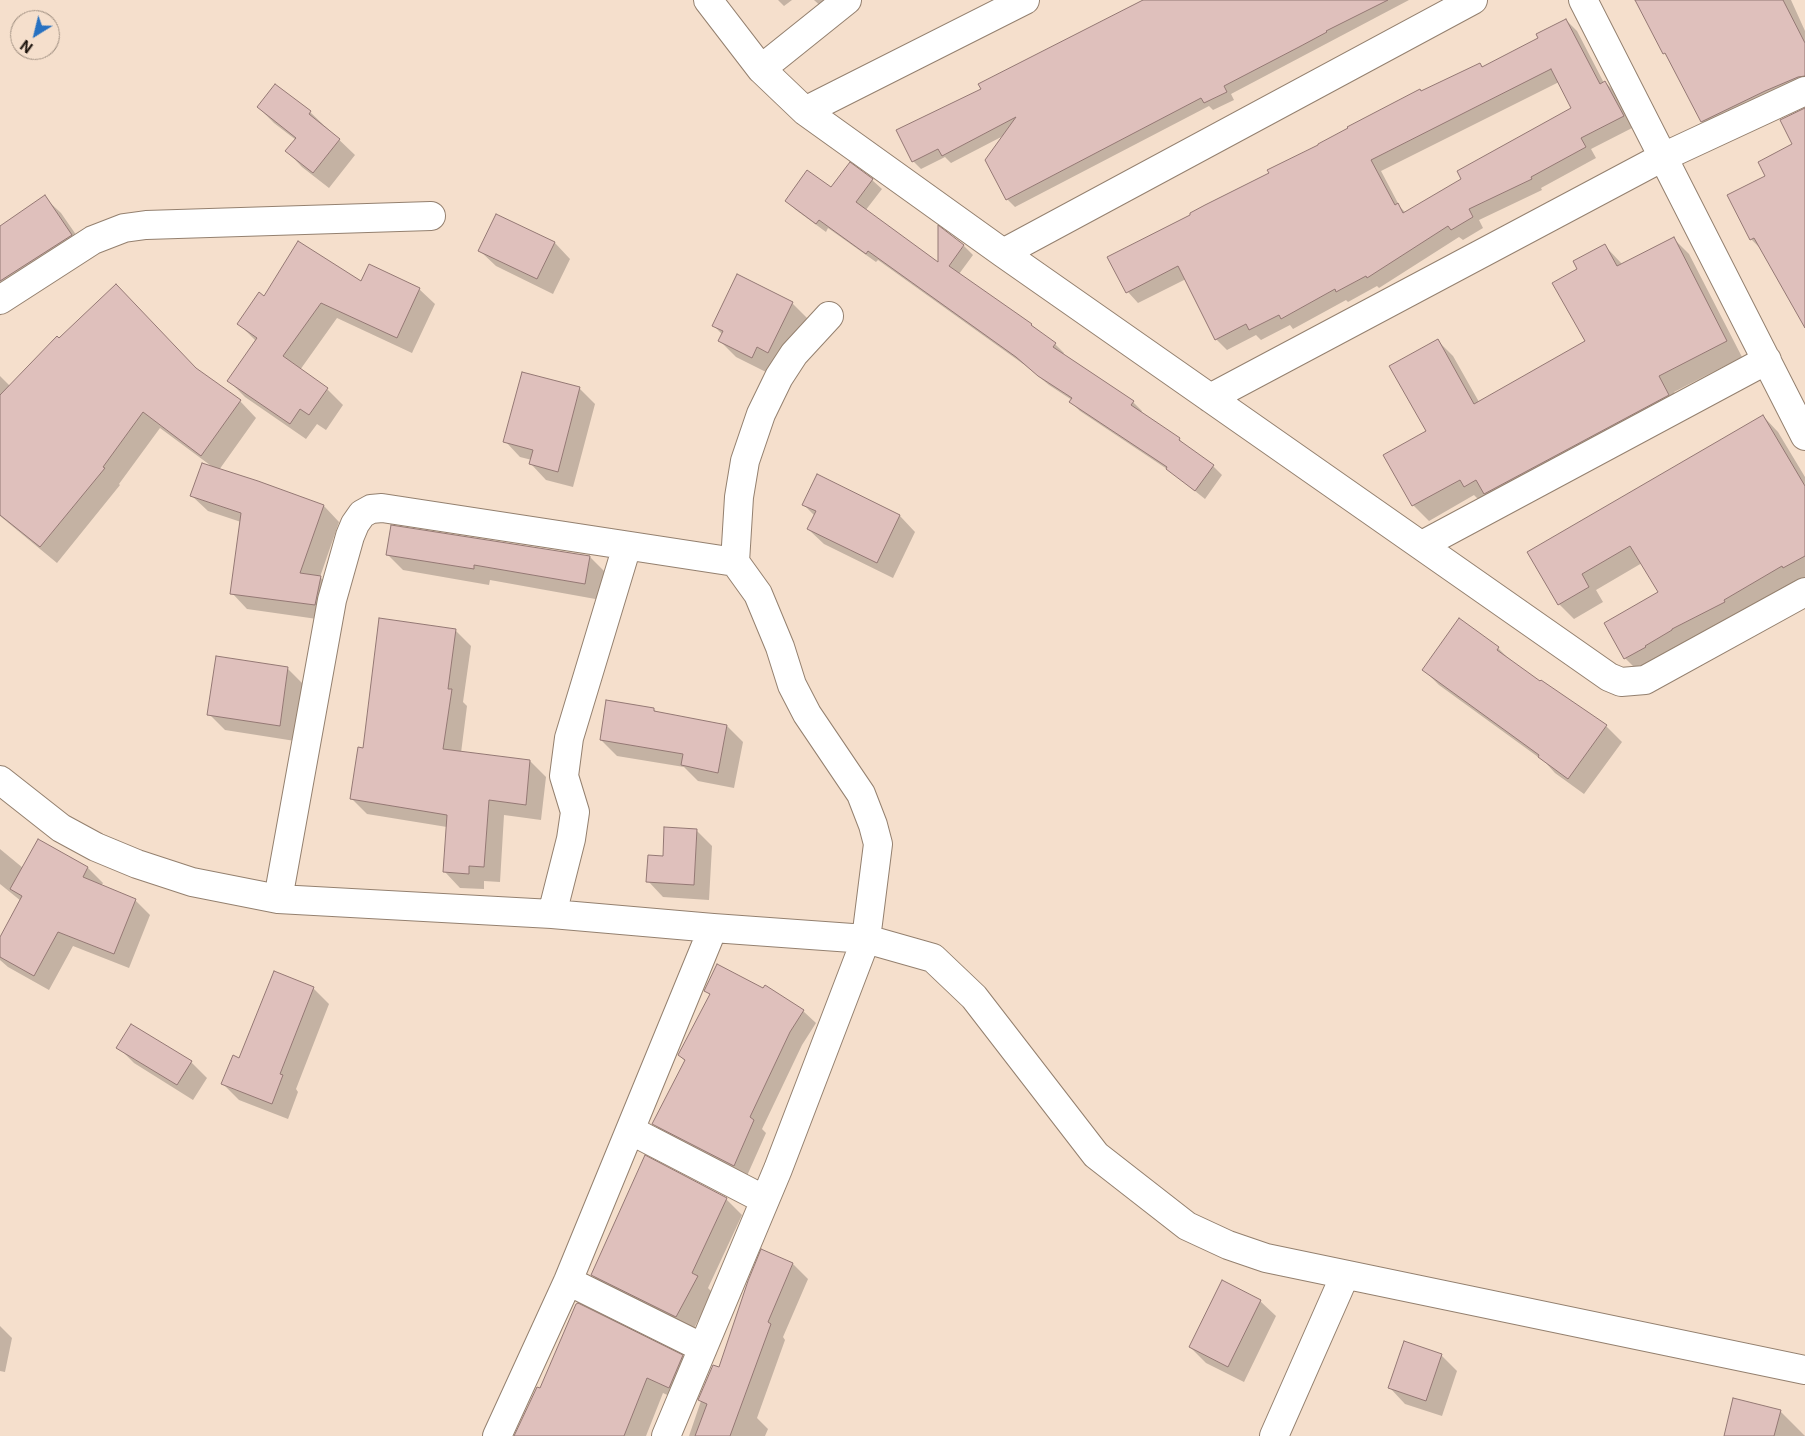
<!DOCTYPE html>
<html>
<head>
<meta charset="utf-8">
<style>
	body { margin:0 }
	#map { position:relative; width:1805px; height:1436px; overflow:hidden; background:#f5dfcc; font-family:Inter,sans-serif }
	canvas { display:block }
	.north { position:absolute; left:10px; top:10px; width:50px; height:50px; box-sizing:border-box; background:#f5dfcc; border:1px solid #9d8d7f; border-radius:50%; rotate:216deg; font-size:14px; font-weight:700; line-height:20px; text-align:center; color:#19110b }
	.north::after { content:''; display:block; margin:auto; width:18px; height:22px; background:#2771c1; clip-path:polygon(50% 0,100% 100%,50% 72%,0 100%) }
</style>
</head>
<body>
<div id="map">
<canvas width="1805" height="1436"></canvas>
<div class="north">N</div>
</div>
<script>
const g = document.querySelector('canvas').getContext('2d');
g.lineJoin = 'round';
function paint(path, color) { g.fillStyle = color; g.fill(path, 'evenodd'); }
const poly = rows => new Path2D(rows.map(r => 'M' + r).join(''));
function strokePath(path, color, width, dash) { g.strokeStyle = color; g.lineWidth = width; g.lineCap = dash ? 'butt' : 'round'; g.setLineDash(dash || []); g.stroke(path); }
paint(poly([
	[778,0,792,0,784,6],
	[814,0,837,0,825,10],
	[1146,0,1409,0,1231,94,1234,100,1213,110,1209,106,1015,207,1007,199,1005,135,951,163,945,157,921,169,913,161,982,89],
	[1636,0,1791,0,1805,31,1805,96,1717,136,1702,121],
	[1566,20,1577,31,1604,83,1605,82,1616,93,1634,127,1591,149,1596,158,1541,188,1542,190,1479,220,1483,228,1463,240,1459,237,1379,288,1377,286,1348,302,1346,300,1293,329,1290,325,1261,340,1256,335,1227,350,1216,339,1186,279,1138,303,1128,292,1109,257,1270,174,1421,93,1480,64,1484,68,1540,38],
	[1559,82,1573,109,1463,180,1406,213,1400,207,1381,171],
	[258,107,310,112,355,155,329,188,302,167,287,151,296,140,274,123],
	[1805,110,1805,319,1761,249,1751,239,1794,144],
	[850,164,872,180,882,189,865,211,939,264,964,246,973,255,959,274,1031,325,1055,344,1064,353,1063,355,1133,402,1142,411,1141,413,1179,439,1186,447,1213,466,1222,475,1205,499,1170,471,1080,411,1071,402,1072,400,1049,385,1026,366,878,260,876,262,828,228,826,232,796,210,786,201,831,189],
	[44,197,61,213,88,252,2,309,0,316,0,227],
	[497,216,555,243,570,259,553,294,496,266,480,251],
	[1673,238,1689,254,1742,357,1674,392,1684,410,1480,501,1474,495,1429,521,1413,505,1427,431,1438,341,1453,356,1479,402,1587,342,1579,269,1605,246,1622,264],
	[362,282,419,289,435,304,412,353,337,318,300,370,327,389,343,405,326,430,317,424,306,439,245,397,229,381,256,341,239,324,265,298],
	[792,303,808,319,784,368,768,373,736,357,720,341,723,335,714,326],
	[197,370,240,401,256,418,219,470,324,506,339,522,320,577,336,593,331,621,247,609,232,593,241,522,208,511,192,496,214,468,160,428,119,484,120,485,57,563,0,516,0,376,10,386],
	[579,388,595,404,573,487,546,480,531,464,532,460,520,457,505,441],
	[1763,416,1778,432,1805,477,1805,579,1640,673,1625,658,1659,592,1642,563,1596,590,1603,602,1574,619,1559,604,1528,553],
	[803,504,900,516,915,532,893,578,824,544,808,529,815,516],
	[392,527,590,557,606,573,601,600,490,580,489,585,403,570,387,554],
	[455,630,471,646,463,702,467,706,461,753,530,761,546,777,541,820,504,815,500,882,484,881,484,889,460,888,445,872,447,827,367,814,351,798,364,749],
	[1498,648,1513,663,1606,726,1622,742,1584,794,1555,773,1545,762,1439,685,1424,670],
	[288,669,303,684,295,741,225,730,209,714],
	[653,709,657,712,727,726,743,742,734,788,698,781,684,767,617,756,601,740],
	[696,830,712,846,709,900,663,897,648,881,664,858],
	[38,841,88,868,103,883,101,886,135,900,150,915,129,968,73,946,49,990,8,967,0,960,0,940,21,901,0,884,0,849,23,868],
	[313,988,329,1004,296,1089,298,1092,288,1119,239,1100,223,1084,240,1059],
	[764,990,803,1011,816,1023,802,1045,762,1129,766,1133,746,1178,666,1136,654,1124,686,1062,679,1055,711,996,706,991],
	[118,1047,191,1062,207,1078,193,1100,134,1063],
	[726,1199,742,1215,708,1288,713,1293,692,1332,608,1290,592,1275],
	[762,1251,793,1264,808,1279,783,1337,785,1340,757,1418,768,1429,765,1436,689,1436,701,1401,699,1400,720,1369],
	[1260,1301,1276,1316,1244,1382,1206,1363,1190,1347],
	[0,1326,12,1338,5,1372,0,1371],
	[1441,1355,1457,1371,1442,1416,1405,1404,1390,1388],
	[682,1356,698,1372,685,1403,663,1393,646,1436,516,1436,541,1390],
	[1780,1411,1805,1436,1726,1436]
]), '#0003');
const building = poly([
	[1143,0,1388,0,1326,31,1327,32,1299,47,1224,86,1227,92,1204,103,1201,98,1006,200,985,160,1016,117,942,156,938,149,912,162,896,130,981,89,978,84,1143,0],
	[1635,0,1783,0,1805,43,1805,76,1798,77,1765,91,1701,122,1665,53,1663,54,1635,0],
	[1566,19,1600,84,1605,81,1624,116,1581,138,1586,147,1531,177,1532,179,1469,209,1473,217,1451,230,1448,226,1367,278,1366,276,1336,292,1335,289,1281,319,1279,315,1249,330,1246,324,1215,340,1178,266,1126,293,1107,257,1190,215,1190,213,1205,205,1269,173,1267,170,1318,145,1318,144,1348,128,1347,127,1420,89,1421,91,1480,63,1482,67,1538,38,1536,34,1566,19],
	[1551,69,1571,108,1457,171,1461,179,1403,213,1398,203,1395,205,1371,160,1551,69],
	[275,84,311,111,309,114,340,139,313,173,285,151,296,138,257,107,275,84],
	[1805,108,1805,328,1754,238,1750,240,1727,195,1765,176,1758,162,1792,144,1780,120,1805,108],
	[850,162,873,179,856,202,938,262,938,225,964,245,949,266,1032,324,1031,325,1056,343,1053,347,1134,401,1131,405,1180,438,1179,440,1214,465,1195,491,1166,469,1167,467,1069,402,1072,398,1038,376,1016,357,868,251,866,254,819,220,816,224,785,201,807,170,831,187,850,162],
	[45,195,72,235,0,281,0,226,45,195],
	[496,214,555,242,537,279,478,251,496,214],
	[1674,237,1727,341,1659,376,1669,395,1484,494,1476,480,1464,487,1460,480,1412,506,1383,455,1426,431,1389,366,1438,339,1474,404,1585,341,1552,283,1577,269,1573,261,1605,244,1617,266,1674,237],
	[298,241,361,281,369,264,420,288,397,338,321,303,283,356,328,388,309,415,300,409,290,424,227,381,257,338,237,324,259,292,264,296,298,241],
	[737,274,793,302,768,353,757,347,752,358,718,341,723,331,712,326,737,274],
	[116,284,196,368,241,400,201,456,143,412,103,467,105,468,40,547,0,515,0,395,57,336,59,338,116,284],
	[522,372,580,387,558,472,529,464,533,450,503,442,522,372],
	[1763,415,1805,486,1805,556,1783,568,1782,566,1724,600,1725,602,1672,629,1672,630,1645,646,1646,647,1624,659,1604,623,1658,592,1630,546,1582,574,1589,587,1558,605,1527,552,1763,415],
	[202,463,258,481,324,505,300,573,321,576,315,605,230,594,241,513,190,496,202,463],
	[817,474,900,515,877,563,807,529,816,511,802,505,817,474],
	[391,525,590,556,585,584,474,565,474,569,386,555,391,525],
	[379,618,456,629,448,689,452,689,443,749,530,760,526,805,489,800,484,867,469,866,469,874,443,872,447,815,350,799,358,747,363,748,379,618],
	[1459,618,1499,647,1497,650,1540,681,1541,680,1607,725,1568,779,1538,757,1539,755,1422,670,1459,618],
	[216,656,288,667,280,726,207,715,216,656],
	[606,700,654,708,654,711,727,725,718,773,681,765,683,754,600,740,606,700],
	[664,827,697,829,694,885,646,882,648,855,663,856,664,827],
	[38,839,88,867,83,877,136,899,114,954,58,932,34,976,0,957,0,937,22,896,10,889,38,839],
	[717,964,763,988,765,985,804,1010,790,1032,750,1117,754,1120,734,1166,652,1124,685,1060,678,1055,710,994,704,991,717,964],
	[274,971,314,987,280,1074,283,1075,272,1104,221,1084,233,1055,239,1058,274,971],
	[131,1024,192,1061,177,1085,116,1048,131,1024],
	[645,1155,727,1198,692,1273,698,1276,676,1317,591,1275,645,1155],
	[761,1249,793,1263,768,1322,771,1324,730,1436,695,1436,707,1404,698,1400,713,1365,719,1367,748,1281,761,1249],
	[1222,1280,1261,1300,1228,1367,1189,1347,1222,1280],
	[578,1303,683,1355,669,1388,647,1378,624,1436,514,1436,537,1387,540,1388,576,1304,578,1303],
	[1404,1341,1442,1354,1426,1401,1388,1388,1404,1341],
	[1733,1398,1781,1410,1774,1436,1724,1436,1733,1398]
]);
paint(building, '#dfc0bc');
strokePath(building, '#947874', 1);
const street = poly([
	[708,0,761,69,805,111,1003,253,1609,677,1621,682,1645,680,1805,592],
	[1583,0,1805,436],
	[761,69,847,0],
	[805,111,1025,0],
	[1003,253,1473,0],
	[0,300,93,240,124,228,146,225,431,216],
	[1210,398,1663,157,1805,91],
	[1422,545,1767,360],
	[0,780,61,828,96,847,137,864,192,882,278,899,552,914,713,928,866,939,933,958,974,997,1096,1155,1187,1226,1228,1245,1266,1258,1805,1370],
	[278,899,332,600,350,536,355,524,362,514,371,509,382,508,735,562],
	[552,914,571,839,575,812,564,776,569,738,627,546],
	[630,1130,765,1200],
	[568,1281,703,1348],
	[497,1436,568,1281,713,928],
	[666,1436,778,1169,866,939,878,844,873,825,861,794,807,714,792,685,780,647,758,594,735,562,739,497,745,461,761,414,779,377,794,354,829,316],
	[1274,1436,1345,1275]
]);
strokePath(street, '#94806f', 30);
strokePath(street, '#fff', 28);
</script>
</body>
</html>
